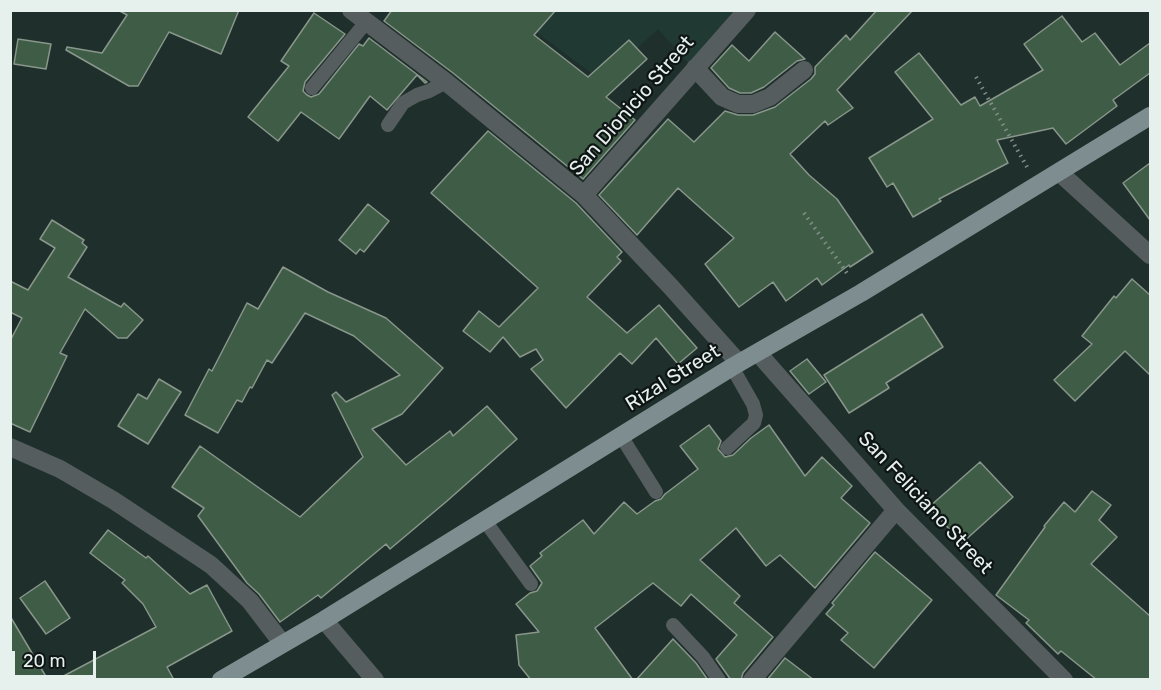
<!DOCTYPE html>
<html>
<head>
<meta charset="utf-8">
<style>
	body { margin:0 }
	#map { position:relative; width:1161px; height:690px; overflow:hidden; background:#1f2f2b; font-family:Rubik,sans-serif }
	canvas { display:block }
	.frame { position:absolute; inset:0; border:12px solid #e6f0ed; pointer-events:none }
	.scale { position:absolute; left:12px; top:651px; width:84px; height:27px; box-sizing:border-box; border:3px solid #e6f0ed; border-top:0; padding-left:8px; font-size:18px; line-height:21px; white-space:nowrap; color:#e6f0ed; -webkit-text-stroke:4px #0e1514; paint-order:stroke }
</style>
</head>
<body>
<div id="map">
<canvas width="1161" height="690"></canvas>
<div class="frame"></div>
<div class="scale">20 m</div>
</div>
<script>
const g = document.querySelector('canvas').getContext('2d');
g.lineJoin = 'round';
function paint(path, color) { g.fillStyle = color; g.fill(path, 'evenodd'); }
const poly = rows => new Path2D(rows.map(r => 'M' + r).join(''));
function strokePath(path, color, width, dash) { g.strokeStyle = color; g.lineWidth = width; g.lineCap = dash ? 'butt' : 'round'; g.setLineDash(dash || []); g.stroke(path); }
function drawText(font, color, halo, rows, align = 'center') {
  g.font = font + ' Rubik,sans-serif'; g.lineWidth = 4.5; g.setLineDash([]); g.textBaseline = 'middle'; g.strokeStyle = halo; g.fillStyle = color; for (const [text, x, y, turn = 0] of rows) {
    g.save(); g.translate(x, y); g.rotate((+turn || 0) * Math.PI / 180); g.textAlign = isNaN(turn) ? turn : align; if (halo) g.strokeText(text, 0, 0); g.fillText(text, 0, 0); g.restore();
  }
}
paint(poly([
	[508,11,738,11,690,65,658,29,602,81]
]), '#213933');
const building = poly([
	[118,10,239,10,221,54,169,32,138,86,129,86,66,50,67,47,102,53,127,15,118,10],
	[392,10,556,10,534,35,588,77,629,40,647,59,606,97,635,120,583,179,453,73,384,21,392,10],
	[877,10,913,10,837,90,853,108,828,125,825,121,790,154,809,175,837,199,873,252,850,267,849,265,822,285,817,278,786,301,773,282,739,307,705,264,734,238,678,188,637,235,599,195,668,119,694,142,725,111,738,115,753,115,775,107,811,79,815,74,815,67,846,35,850,40,877,10],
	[314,13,345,34,305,82,303,91,307,95,311,97,319,94,359,44,363,46,369,38,427,82,425,83,417,75,387,110,370,96,339,139,301,112,278,141,248,117,289,66,281,61,314,13],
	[1062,16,1082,42,1095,33,1120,65,1150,43,1150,73,1113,100,1117,106,1066,144,1053,128,997,140,1008,163,939,199,941,201,913,217,893,183,887,187,869,158,933,119,895,72,919,53,961,105,975,97,980,106,1043,70,1024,44,1062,16],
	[775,32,805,59,797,61,764,87,751,93,740,93,729,88,711,68,732,45,749,61,775,32],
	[18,39,51,44,46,69,14,64,18,39],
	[488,131,576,203,622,252,617,257,621,261,587,297,627,333,659,305,697,348,678,364,656,338,632,364,620,353,566,408,531,369,543,360,536,349,520,357,503,337,490,352,463,331,479,311,499,327,538,288,431,193,488,131],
	[1150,163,1150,220,1123,183,1150,163],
	[368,204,389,221,364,252,360,249,356,254,339,240,368,204],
	[52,220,84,240,82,243,87,247,68,277,121,307,124,303,143,320,127,338,118,338,85,309,60,353,67,356,30,432,10,423,10,341,22,318,10,312,10,281,28,290,55,248,40,239,52,220],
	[283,267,328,292,386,318,443,368,402,414,372,429,406,465,450,431,453,436,487,406,517,439,447,501,390,549,386,544,321,598,318,595,280,622,259,594,247,583,198,516,204,508,172,487,200,446,300,517,363,457,332,395,336,392,346,402,400,375,354,336,305,313,272,363,267,360,252,388,250,387,242,402,237,400,218,433,185,415,209,369,212,371,247,303,258,309,283,267],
	[1132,279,1150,295,1150,375,1125,351,1075,401,1054,380,1092,344,1082,336,1114,296,1116,298,1132,279],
	[922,314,943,347,886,383,889,388,849,413,824,375,922,314],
	[807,359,826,382,809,394,790,371,807,359],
	[159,379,181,392,148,444,118,426,138,394,147,399,159,379],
	[709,425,721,441,718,449,725,457,733,455,751,438,769,425,805,476,822,457,852,486,841,498,870,523,815,588,780,555,766,566,736,528,700,560,740,596,734,603,773,637,743,673,741,680,731,680,716,659,737,635,691,594,681,606,653,583,595,628,633,680,531,680,519,665,516,635,539,632,516,604,530,593,537,591,542,583,530,566,542,556,540,553,583,520,594,534,624,502,637,514,655,501,661,499,665,494,698,469,680,446,709,425],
	[980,462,1013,497,962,543,929,507,980,462],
	[1092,491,1111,505,1099,520,1117,537,1091,564,1150,616,1150,680,1097,680,1061,651,1058,654,1026,623,1029,620,996,595,1045,527,1044,526,1064,502,1075,512,1092,491],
	[108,530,146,558,148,556,190,594,207,585,232,631,167,667,174,680,56,680,156,627,143,604,122,583,125,580,90,553,108,530],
	[875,552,932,600,874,668,841,640,848,633,826,614,834,605,832,603,875,552],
	[45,581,70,618,46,634,20,598,45,581],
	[10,616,48,680,10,680,10,616],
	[673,639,696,663,708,680,636,680,673,639],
	[785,658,814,680,767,680,785,658]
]);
paint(building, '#3f5d46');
strokePath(building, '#88968b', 1.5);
strokePath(poly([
	[976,77,1027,167],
	[804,213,849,276]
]), '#818e8b', 4, [1.5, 4.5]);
strokePath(poly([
	[312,88,367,21],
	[388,125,403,103,417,95,429,91,446,82],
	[621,436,656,492],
	[727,448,754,423,756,415,753,404,732,367],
	[485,521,531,584],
	[673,625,703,657,719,680]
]), '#555d5e', 14);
strokePath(poly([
	[351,10,446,82,584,195,671,287,739,363],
	[695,68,722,97,738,104,753,104,770,97,804,70],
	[1060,173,1150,255],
	[584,195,747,10],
	[758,353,896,510,1064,680],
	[10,447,60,469,113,500,211,565,250,601,282,643],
	[324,620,375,680],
	[752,680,896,510]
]), '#555d5e', 18);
strokePath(poly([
	[221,680,324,620,732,367,861,293,1150,116]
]), '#7e8e90', 18);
drawText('20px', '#e6f0ed', '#0e1514', [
	["San Dionicio Street",632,106,-49],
	["Rizal Street",673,378,-32],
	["San Feliciano Street",925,503,47]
]);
</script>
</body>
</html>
